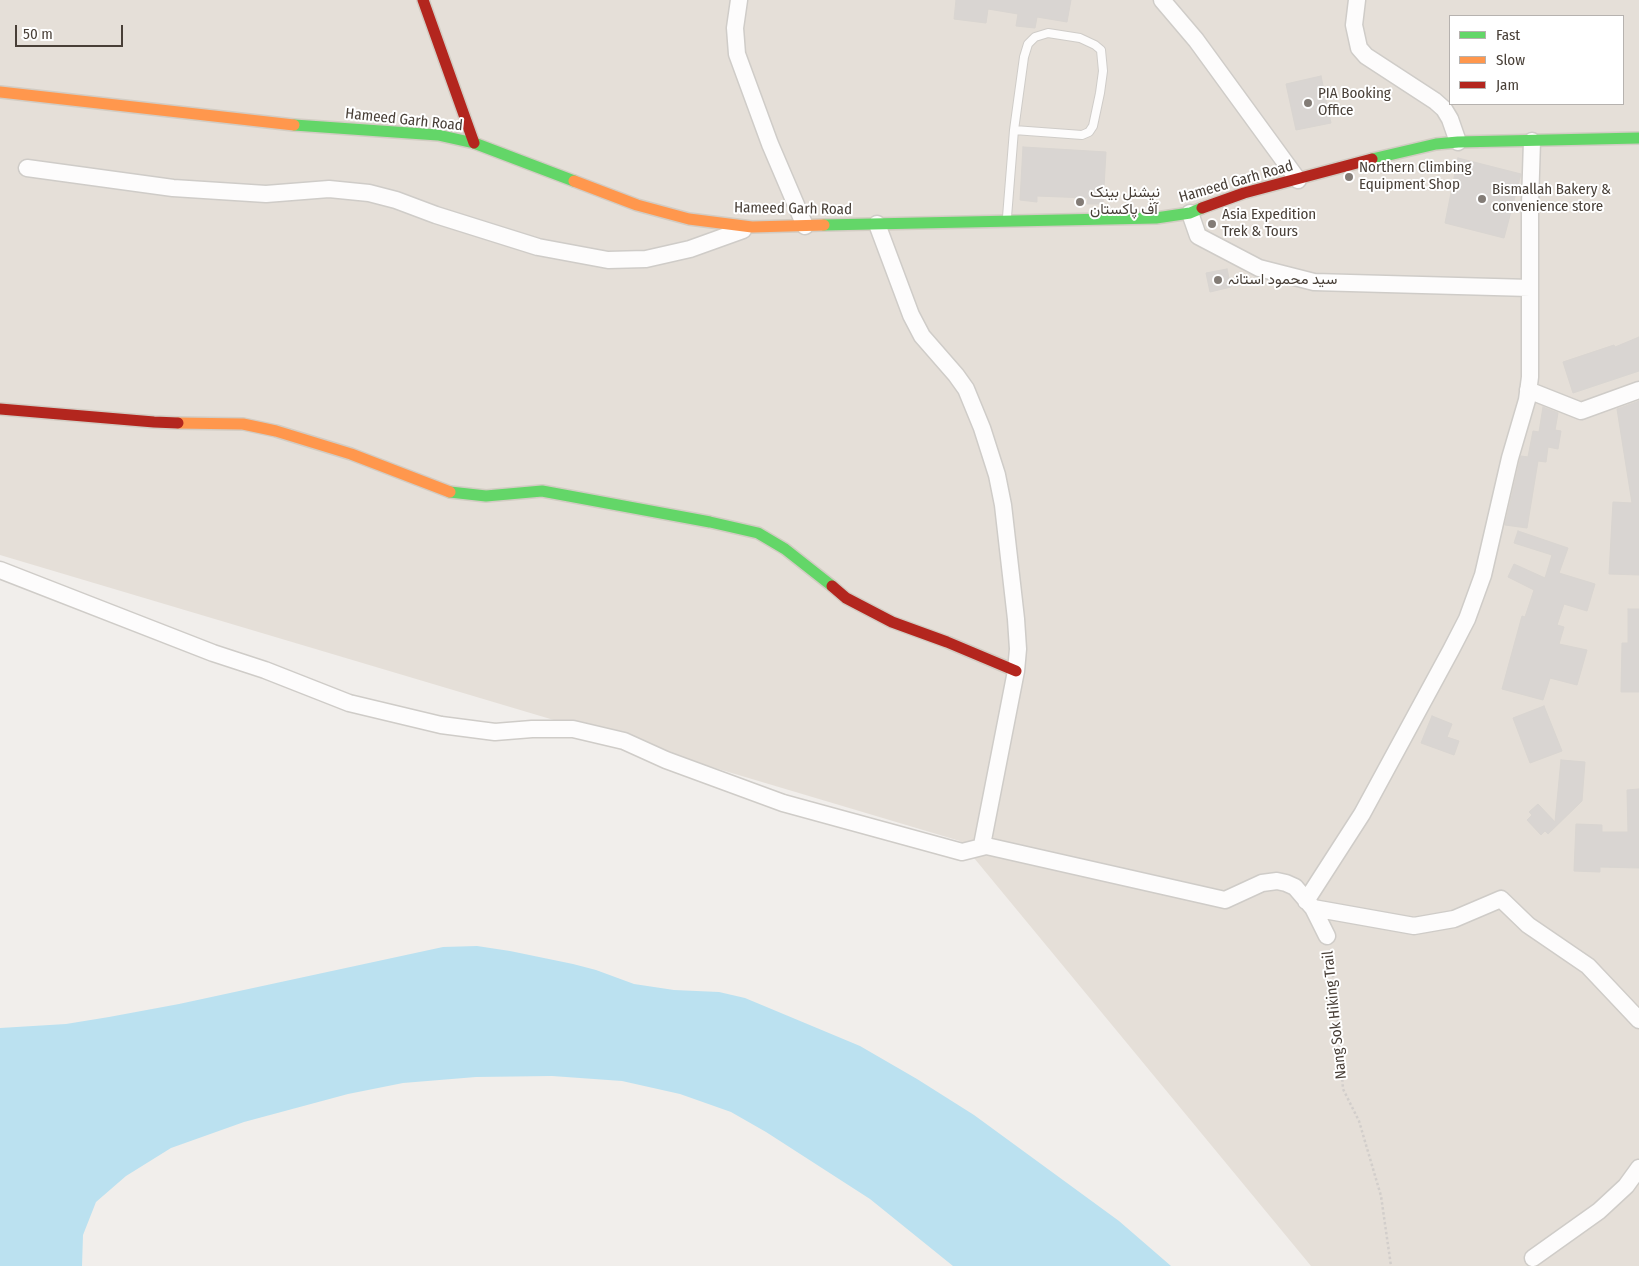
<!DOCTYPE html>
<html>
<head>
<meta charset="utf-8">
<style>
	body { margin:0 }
	#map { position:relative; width:1639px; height:1266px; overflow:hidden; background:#f1eeeb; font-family:"Fira Sans Condensed",sans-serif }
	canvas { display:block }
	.legend { position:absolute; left:1449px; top:15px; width:175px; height:90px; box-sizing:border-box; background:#fff; border:1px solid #b6b2af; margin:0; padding:6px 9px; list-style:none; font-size:15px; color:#483f37 }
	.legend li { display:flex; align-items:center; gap:10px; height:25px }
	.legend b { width:25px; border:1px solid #b6b2af }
	.scale { position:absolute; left:15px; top:25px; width:108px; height:22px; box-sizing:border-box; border:2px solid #483f37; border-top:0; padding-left:6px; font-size:15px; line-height:18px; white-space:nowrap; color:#483f37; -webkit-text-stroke:4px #fff; paint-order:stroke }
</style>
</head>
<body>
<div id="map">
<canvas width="1639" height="1266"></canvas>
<ul class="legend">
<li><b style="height:6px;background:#63d668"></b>Fast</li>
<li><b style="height:6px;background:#ff974d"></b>Slow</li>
<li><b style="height:6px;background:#b3261e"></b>Jam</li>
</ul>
<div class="scale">50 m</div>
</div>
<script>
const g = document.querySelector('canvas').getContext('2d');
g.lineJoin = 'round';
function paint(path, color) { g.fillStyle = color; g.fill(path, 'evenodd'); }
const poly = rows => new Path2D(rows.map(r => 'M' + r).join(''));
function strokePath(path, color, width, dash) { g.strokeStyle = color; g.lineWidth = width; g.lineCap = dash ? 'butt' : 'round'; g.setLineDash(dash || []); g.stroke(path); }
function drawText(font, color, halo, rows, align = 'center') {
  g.font = font + ' "Fira Sans Condensed",Vazirmatn,sans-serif'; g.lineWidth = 4; g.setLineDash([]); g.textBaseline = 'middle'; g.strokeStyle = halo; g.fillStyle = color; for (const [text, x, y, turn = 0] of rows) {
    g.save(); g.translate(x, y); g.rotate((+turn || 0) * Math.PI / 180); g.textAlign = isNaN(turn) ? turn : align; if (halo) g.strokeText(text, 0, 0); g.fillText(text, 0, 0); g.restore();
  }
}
paint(poly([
	[0,0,1639,0,1639,1266,1311,1266,960,841,0,555],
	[1450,16,1623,16,1623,104,1450,104]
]), '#e5dfd8');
paint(poly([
	[477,946,510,951,573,964,596,970,634,984,674,990,719,992,745,998,860,1046,917,1079,974,1115,1119,1221,1171,1266,953,1266,870,1199,766,1132,731,1112,680,1094,622,1081,552,1076,476,1077,403,1083,348,1094,244,1122,171,1148,126,1176,96,1202,83,1235,82,1266,0,1266,0,1028,66,1024,109,1017,179,1004,443,947]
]), '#bbe1f0');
const building = poly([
	[956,0,1071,0,1067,22,1037,17,1035,28,1016,26,1018,14,988,9,986,23,954,19,956,0],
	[1321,76,1331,123,1296,130,1286,84,1321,76],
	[1023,147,1106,152,1103,204,1087,204,1088,198,1037,196,1037,202,1020,200,1023,147],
	[1458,158,1521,174,1504,238,1445,223,1458,158],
	[1227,269,1231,287,1210,292,1206,273,1227,269],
	[1639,337,1639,371,1573,393,1563,362,1614,345,1615,347,1639,337],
	[1639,401,1639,575,1609,574,1613,502,1632,503,1617,409,1639,401],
	[1543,407,1558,413,1555,430,1561,431,1558,449,1548,447,1546,462,1538,461,1527,528,1505,525,1521,456,1528,457,1533,431,1539,432,1543,407],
	[1518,531,1568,548,1559,573,1595,584,1587,611,1564,604,1557,625,1564,627,1559,644,1587,650,1577,685,1550,678,1543,700,1502,689,1522,616,1525,617,1534,590,1508,577,1514,564,1545,578,1552,555,1514,543,1518,531],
	[1628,609,1639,609,1639,692,1621,692,1622,643,1628,643,1628,609],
	[1544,706,1562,751,1530,763,1513,718,1544,706],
	[1432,716,1452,724,1447,737,1459,741,1454,755,1421,743,1432,716],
	[1561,760,1585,762,1582,801,1548,834,1545,831,1541,835,1527,820,1532,815,1529,812,1538,804,1555,822,1561,760],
	[1639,789,1639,868,1600,867,1600,872,1574,871,1576,824,1602,825,1602,832,1628,832,1627,790,1639,789]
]);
paint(building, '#d9d5d2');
strokePath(building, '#d9d5d1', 1);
const lane = poly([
	[1007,217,1014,130,1024,57,1028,44,1035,37,1048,33,1080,38,1095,45,1101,50,1103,71,1100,93,1093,126,1089,132,1082,135,1014,130]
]);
const street = poly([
	[739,0,735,28,737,54,770,144,805,226],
	[1162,0,1196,40,1298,180],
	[1357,0,1354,25,1359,48,1366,56,1435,101,1444,109,1450,119,1458,142],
	[27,168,173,188,266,194,329,189,369,193,396,200,436,215,538,247,608,260,646,259,690,249,743,230],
	[1190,213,1198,236,1259,268,1314,282,1530,288],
	[877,224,911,315,922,336,956,375,966,389,982,428,997,475,1003,505,1016,619,1018,649,1016,671,982,845,1225,900,1262,883,1277,881,1286,883,1295,887,1313,908,1327,936],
	[1528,390,1581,411,1639,390],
	[0,570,213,653,265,670,349,703,441,725,495,732,532,729,573,729,624,741,666,760,783,803,962,852,986,846],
	[1306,901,1362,814,1451,650,1467,619,1483,575,1510,458,1527,400,1530,377,1530,204,1532,141],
	[1313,908,1414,926,1454,919,1501,899,1528,925,1588,966,1639,1020],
	[1533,1258,1599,1211,1626,1186,1639,1168]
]);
const fast = poly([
	[294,125,438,135,474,143,574,181],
	[1372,159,1436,144,1458,142,1639,138],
	[824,225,1156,218,1190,213,1202,208],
	[450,492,486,496,542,491,710,522,758,533,785,549,832,586]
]);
const slow = poly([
	[0,92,294,125],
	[574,181,637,205,689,219,752,227,824,225],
	[178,423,243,424,276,431,351,454,450,492]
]);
const jam = poly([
	[423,0,474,143],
	[1202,208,1244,193,1372,159],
	[0,409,154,422,178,423],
	[832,586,846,598,892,622,947,642,1016,671]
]);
strokePath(lane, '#cfccc8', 10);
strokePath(street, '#cfccc8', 19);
strokePath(fast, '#d2ccc3', 14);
strokePath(slow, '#d2ccc3', 14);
strokePath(jam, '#d2ccc3', 14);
strokePath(poly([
	[1329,950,1336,996,1343,1089,1359,1121,1381,1196,1391,1266]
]), '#d2cecb', 2.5, [2.5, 2.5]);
strokePath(lane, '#fdfcfc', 8);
strokePath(street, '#fdfcfc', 16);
strokePath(fast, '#63d668', 11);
strokePath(slow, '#ff974d', 11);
strokePath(jam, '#b3261e', 11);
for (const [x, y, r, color] of [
	[1308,103,5,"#837c76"],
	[1349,177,5,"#837c76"],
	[1482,199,5,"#837c76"],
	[1080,202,5,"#837c76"],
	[1212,224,5,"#837c76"],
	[1218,280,5,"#837c76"]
]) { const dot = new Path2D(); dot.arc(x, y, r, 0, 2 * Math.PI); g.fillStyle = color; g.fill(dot); strokePath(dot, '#fff', 2); }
drawText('15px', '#483f37', '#fff', [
	["PIA Booking",1318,94],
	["Office",1318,111],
	["Northern Climbing",1359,168],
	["Equipment Shop",1359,185],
	["Bismallah Bakery &",1492,190],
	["convenience store",1492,207],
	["نیشنل بینک",1090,193],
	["آف پاکستان",1090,210],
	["Asia Expedition",1222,215],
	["Trek & Tours",1222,232],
	["سید محمود استانہ",1228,280]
], 'left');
drawText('15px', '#483f37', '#fff', [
	["Hameed Garh Road",404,120,6],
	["Hameed Garh Road",1236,182,-16],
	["Hameed Garh Road",793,209,1],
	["Nang Sok Hiking Trail",1335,1015,-96]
]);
</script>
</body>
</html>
